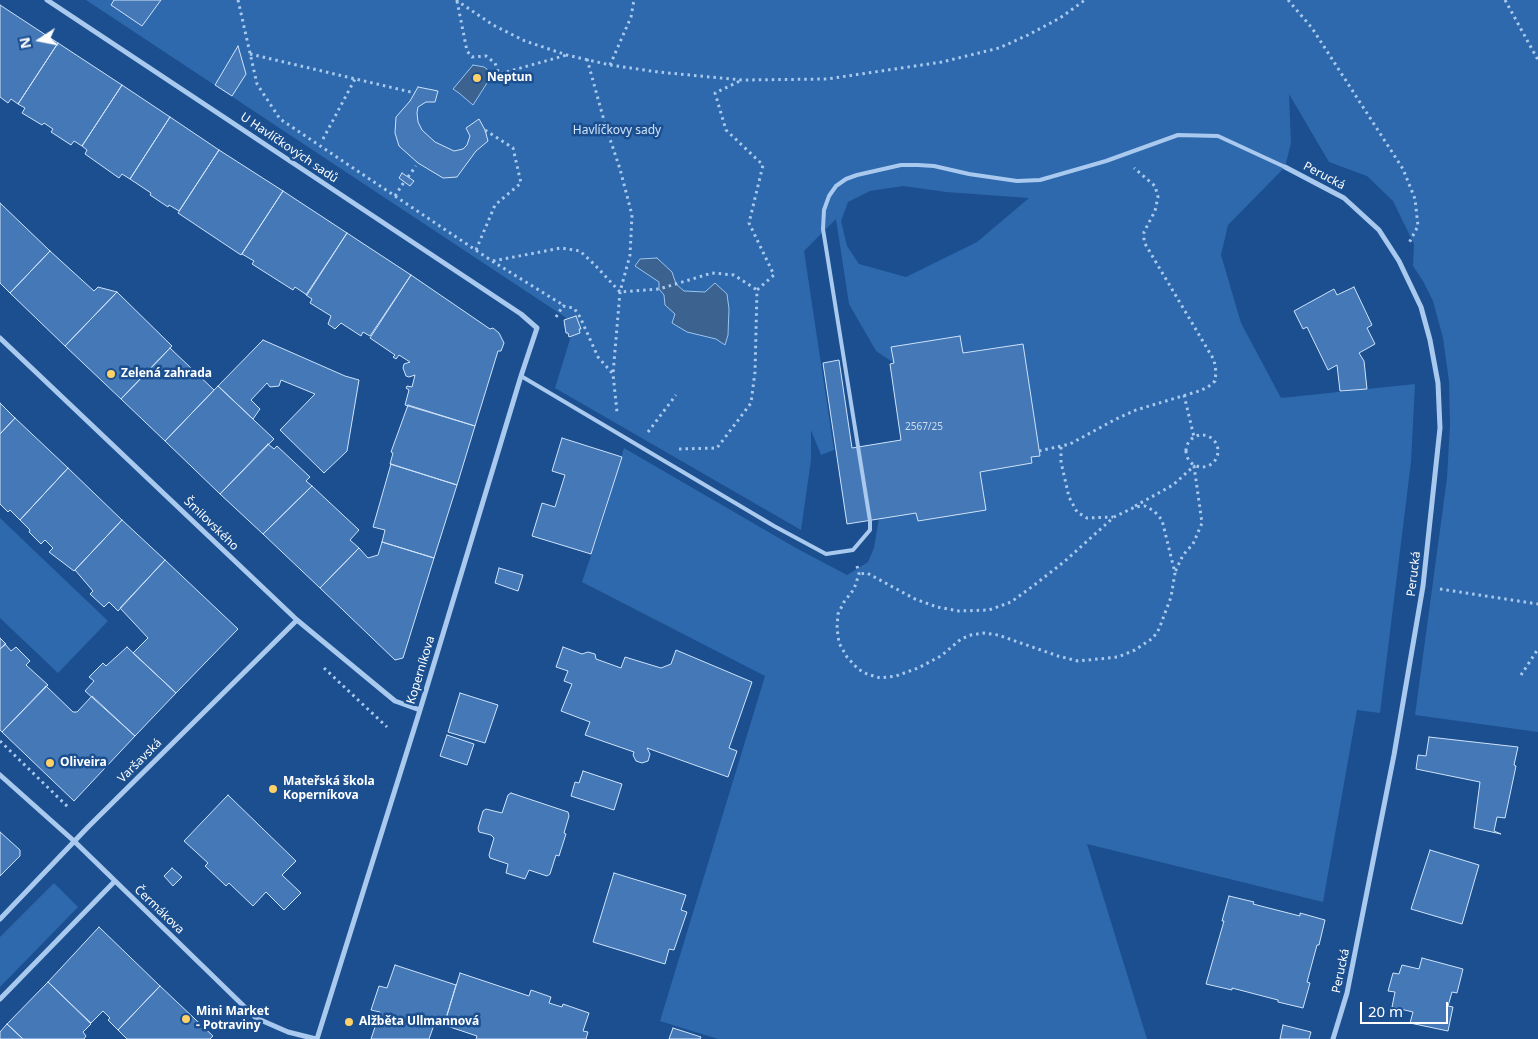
<!DOCTYPE html>
<html>
<head>
<meta charset="utf-8">
<style>
	body { margin:0 }
	#map { position:relative; width:1538px; height:1039px; overflow:hidden; background:#1b4f8f; font-family:"Noto Sans",sans-serif }
	canvas { display:block }
	.north { position:absolute; left:15px; top:15px; width:50px; height:50px; -webkit-text-stroke:4px #1b4f8f; paint-order:stroke; rotate:259deg; font-size:14px; font-weight:700; line-height:20px; text-align:center; color:#fff }
	.north::after { content:''; display:block; margin:auto; width:18px; height:22px; background:#fff; clip-path:polygon(50% 0,100% 100%,50% 72%,0 100%) }
	.scale { position:absolute; left:1360px; top:1002px; width:88px; height:22px; box-sizing:border-box; border:2px solid #fff; border-top:0; padding-left:6px; font-size:15px; line-height:18px; white-space:nowrap; color:#fff; -webkit-text-stroke:4px #1b4f8f; paint-order:stroke }
</style>
</head>
<body>
<div id="map">
<canvas width="1538" height="1039"></canvas>
<div class="north">N</div>
<div class="scale">20 m</div>
</div>
<script>
const g = document.querySelector('canvas').getContext('2d');
g.lineJoin = 'round';
function paint(path, color) { g.fillStyle = color; g.fill(path, 'evenodd'); }
const poly = rows => new Path2D(rows.map(r => 'M' + r).join(''));
function strokePath(path, color, width, dash) { g.strokeStyle = color; g.lineWidth = width; g.lineCap = dash ? 'butt' : 'round'; g.setLineDash(dash || []); g.stroke(path); }
function drawText(font, color, halo, rows, align = 'center') {
  g.font = font + ' "Noto Sans",sans-serif'; g.lineWidth = 5; g.setLineDash([]); g.textBaseline = 'middle'; g.strokeStyle = halo; g.fillStyle = color; for (const [text, x, y, turn = 0] of rows) {
    g.save(); g.translate(x, y); g.rotate((+turn || 0) * Math.PI / 180); g.textAlign = isNaN(turn) ? turn : align; if (halo) g.strokeText(text, 0, 0); g.fillText(text, 0, 0); g.restore();
  }
}
paint(poly([
	[86,0,114,0,111,5,142,26,161,0,1538,0,1538,732,1415,715,1447,478,1450,425,1449,381,1443,338,1433,301,1423,281,1413,266,1414,244,1393,201,1367,176,1329,162,1289,94,1291,143,1285,167,1228,225,1221,255,1241,323,1281,398,1415,384,1411,462,1380,713,1357,710,1323,902,1087,844,1147,1039,718,1039,660,1021,765,676,582,582,602,523,624,448,796,548,847,575,868,562,874,548,879,518,916,513,918,521,985,510,980,471,1031,463,1031,457,1040,456,1023,344,963,353,960,336,892,347,894,363,876,351,849,304,836,219,804,251,834,450,821,455,811,430,811,460,801,530,555,388,571,336,569,337,568,333,566,333,563,323,565,323,564,320,566,319,565,317],
	[487,83,472,104,467,99,453,89],
	[418,87,438,91,435,102,426,102,418,107,417,113,418,122,422,130,435,142,454,151,463,149,467,145,470,136,466,128,479,120,485,130,487,141,476,151,457,177,443,178,418,163,399,146,395,133,396,117,410,101],
	[903,186,946,192,1029,198,977,242,906,277,859,264,847,246,841,221,848,202,870,191],
	[636,266,671,272,676,284,684,291,705,292,729,309,728,335,725,344,716,339,704,336,665,305,664,295,659,282],
	[0,518,108,621,58,673,0,618],
	[54,883,78,907,0,987,0,937]
]), '#2e69ad');
const water = poly([
	[473,65,484,67,487,69,489,76,487,83,473,105,459,93,453,89,473,65],
	[657,258,672,272,676,284,684,291,705,292,715,283,727,294,729,309,728,335,725,345,716,339,687,332,672,323,675,314,665,305,664,295,659,289,659,282,635,266,640,259,657,258]
]);
paint(water, '#3c6290');
strokePath(water, '#9cc4f0', 1);
const building = poly([
	[114,0,161,0,142,26,111,5,114,0],
	[0,5,58,43,18,104,11,99,8,103,0,97,0,5],
	[58,43,122,85,82,146,74,141,71,145,51,132,53,129,44,123,42,125,22,113,25,108,18,104,58,43],
	[238,46,246,74,232,96,215,85,238,46],
	[122,85,170,117,130,179,122,174,119,178,85,154,87,150,82,146,122,85],
	[418,87,438,91,435,102,426,102,418,107,417,113,418,122,422,130,435,142,454,151,463,149,467,145,470,136,466,128,479,119,485,130,488,141,476,151,457,177,443,178,418,163,399,146,395,133,396,117,410,101,418,87],
	[170,117,219,150,179,211,169,205,168,207,150,195,151,193,130,179,170,117],
	[219,150,283,191,241,255,178,213,219,150],
	[402,173,414,181,410,186,399,178,402,173],
	[283,191,347,233,307,295,295,287,293,290,252,264,254,261,242,254,283,191],
	[0,203,50,251,10,293,0,283,0,203],
	[347,233,411,275,370,336,363,332,361,336,341,323,335,329,328,324,331,316,310,303,312,299,306,295,347,233],
	[50,251,94,291,98,287,117,292,65,346,10,293,50,251],
	[411,275,490,329,493,328,499,333,504,343,501,351,498,351,475,426,405,405,409,390,406,388,407,386,412,387,415,375,409,377,406,376,403,368,404,364,410,362,399,355,396,359,393,357,395,355,370,338,411,275],
	[1354,287,1372,325,1367,328,1375,344,1359,353,1364,361,1367,389,1340,391,1337,365,1328,370,1307,327,1303,329,1294,311,1334,289,1337,295,1354,287],
	[117,292,172,346,121,399,65,346,117,292],
	[576,316,581,329,579,329,580,333,569,337,568,333,566,333,564,320,576,316],
	[960,336,963,353,1023,344,1040,456,1031,457,1032,463,980,472,986,510,918,521,916,513,847,524,823,363,839,360,852,448,901,440,890,364,894,363,891,347,960,336],
	[263,340,345,376,359,380,347,451,324,473,280,430,315,394,281,380,279,386,270,387,267,383,251,400,260,409,253,419,218,386,263,340],
	[170,348,214,390,165,441,121,399,170,348],
	[218,386,274,439,220,494,165,441,218,386],
	[0,403,15,418,0,434,0,403],
	[408,405,475,426,457,485,390,464,393,453,391,452,408,405],
	[15,418,68,468,20,520,10,510,8,512,0,504,0,434,15,418],
	[562,438,622,457,591,554,532,536,542,503,555,507,565,475,552,471,562,438],
	[268,444,274,449,277,446,310,477,306,481,312,486,263,534,220,494,268,444],
	[391,464,457,485,434,558,382,542,385,530,373,527,391,464],
	[68,468,122,520,74,571,49,552,53,548,45,540,41,544,29,532,30,530,20,520,68,468],
	[312,486,359,530,350,540,359,548,320,588,263,534,312,486],
	[122,520,165,560,118,611,109,602,104,607,90,594,93,591,75,570,122,520],
	[382,542,434,558,403,658,395,660,320,588,359,548,368,558,378,555,382,542],
	[165,560,238,629,176,693,133,653,148,638,120,608,165,560],
	[499,568,523,575,518,591,495,583,499,568],
	[0,638,6,644,0,649,0,638],
	[5,644,11,651,16,647,30,661,26,665,48,685,2,732,0,730,0,649,5,644],
	[127,647,176,693,135,736,85,691,94,681,89,677,103,663,106,666,127,647],
	[563,647,582,654,588,652,595,654,596,659,621,668,625,657,661,668,671,664,676,650,752,682,729,748,737,751,728,777,647,748,650,754,648,761,642,763,636,761,633,755,634,752,585,735,590,722,561,711,572,684,564,681,568,671,556,667,563,647],
	[46,686,73,712,77,712,92,696,135,736,74,801,2,732,46,686],
	[460,693,498,705,485,743,448,732,460,693],
	[447,735,474,744,467,765,440,756,447,735],
	[1429,737,1518,747,1514,765,1516,766,1505,818,1497,817,1494,831,1501,834,1474,828,1480,782,1416,769,1418,755,1426,756,1429,737],
	[583,771,622,784,614,810,571,796,575,782,579,783,583,771],
	[511,793,568,812,569,816,564,833,566,834,559,856,556,855,550,874,547,876,529,870,525,879,506,873,508,864,490,858,489,855,494,838,491,835,479,832,478,828,483,811,486,809,502,813,508,795,511,793],
	[228,795,296,861,282,875,301,893,284,910,266,892,253,906,229,883,226,886,205,866,208,863,184,841,228,795],
	[0,832,20,850,20,856,0,876,0,832],
	[1430,850,1479,865,1462,924,1411,909,1430,850],
	[172,868,182,877,173,886,164,876,172,868],
	[614,873,686,895,681,910,687,912,674,950,669,949,665,964,593,942,614,873],
	[1229,896,1254,902,1253,904,1300,916,1300,913,1325,920,1319,945,1317,945,1307,982,1310,983,1303,1008,1278,1002,1278,1000,1232,988,1232,990,1206,984,1224,921,1222,921,1229,896],
	[99,927,160,986,118,1030,108,1020,110,1018,103,1011,91,1023,48,982,99,927],
	[1422,958,1463,969,1457,993,1452,992,1448,1006,1453,1007,1448,1031,1410,1023,1413,1012,1392,1007,1395,992,1388,991,1393,973,1399,974,1402,965,1419,969,1422,958],
	[395,965,456,985,444,1025,435,1022,429,1039,371,1039,380,1012,371,1010,379,986,387,988,395,965],
	[460,973,529,996,531,990,551,997,549,1003,562,1007,563,1004,589,1013,583,1031,588,1032,586,1039,476,1039,477,1036,444,1025,460,973],
	[48,982,91,1024,83,1032,86,1036,84,1039,23,1039,7,1024,48,982],
	[160,986,213,1036,210,1039,127,1039,118,1030,160,986],
	[7,1024,23,1039,0,1039,0,1032,7,1024],
	[1283,1025,1311,1032,1309,1039,1280,1039,1283,1025],
	[673,1028,701,1037,700,1039,669,1039,673,1028]
]);
paint(building, '#4478b7');
strokePath(building, '#cfe3fa', 1);
strokePath(poly([
	[238,0,257,84,280,119,492,261,563,305],
	[456,0,493,25,525,41,567,55,610,65,658,72,742,80,827,79,942,62,999,48,1028,35,1060,18,1085,0],
	[1288,0,1312,28,1403,169,1415,199,1418,226,1409,243],
	[1505,0,1538,60],
	[457,1,467,51,472,57,486,56,495,63,499,74,567,55],
	[250,54,415,93],
	[587,59,605,124,620,169,632,215,630,255,620,292,613,374],
	[610,65,631,17,634,0],
	[323,139,355,79],
	[408,177,416,166],
	[395,196,404,182],
	[476,250,495,205,521,183,513,148,485,130],
	[493,261,561,248,580,251,595,265,620,292,659,289,712,273,734,275,757,290],
	[556,317,563,306,574,308,580,317,598,357,613,374,617,412,618,414],
	[1184,395,1194,437],
	[648,432,676,395],
	'1186 451a16 16 0 1 1 32 0a16 16 0 1 1-32 0Z',
	[1061,447,1061,462,1069,497,1077,512,1087,518,1113,517],
	[679,449,717,448,751,403,755,372,757,290,774,275,749,223,763,165,726,130,715,93,742,80],
	[1039,451,1070,444,1116,419,1136,410,1199,391,1208,387,1215,381,1216,372,1214,360,1144,242,1144,232,1155,211,1158,197,1155,186,1134,168],
	[1135,506,1173,485,1194,466,1202,523,1193,544,1183,555,1175,572],
	[857,566,859,574,854,589,844,602,838,614,837,628,839,643,847,657,858,669,867,674,880,678,896,676,918,668,941,656,961,639,971,635,984,633,998,635,1058,656,1078,661,1118,657,1135,650,1153,638,1159,629,1171,597,1175,573,1162,520,1154,511,1145,506,1135,507,1114,517,1065,561,1033,586,1011,602,989,610,959,611,937,607,915,599,867,573,859,574],
	[1440,589,1538,604],
	[324,668,387,727],
	[1521,675,1538,649],
	[0,741,68,807]
]), '#a9c9ee', 3, [2.5, 4]);
strokePath(poly([
	[521,376,774,526,826,554,853,550,870,530,870,521,823,229,824,210,829,196,836,186,846,179,857,175,901,165,918,165,934,166,969,174,1017,181,1040,180,1106,161,1178,135,1218,136,1285,167]
]), '#a9c9ee', 4);
strokePath(poly([
	[47,0,521,314,537,328,521,376,420,710,317,1039],
	[1285,167,1344,198,1379,230,1399,261,1421,307,1430,340,1438,383,1440,428,1423,586,1394,755,1347,993,1333,1039],
	[0,338,297,620,395,701,420,710],
	[0,775,74,841,256,1018,288,1032,316,1039],
	[0,919,88,827,297,620],
	[0,999,115,881]
]), '#a9c9ee', 5);
for (const [x, y, r, color] of [
	[477,78,5,"#ffd166"],
	[111,374,5,"#ffd166"],
	[50,763,5,"#ffd166"],
	[273,789,5,"#ffd166"],
	[186,1019,5,"#ffd166"],
	[349,1022,5,"#ffd166"]
]) { const dot = new Path2D(); dot.arc(x, y, r, 0, 2 * Math.PI); g.fillStyle = color; g.fill(dot); strokePath(dot, '#1b4f8f', 2); }
drawText('10px', '#d0dded', null, [
	["2567/25",924,427]
]);
drawText('bold 12px', '#fff', '#1b4f8f', [
	["Neptun",487,78],
	["Zelená zahrada",121,374],
	["Oliveira",60,763],
	["Mateřská škola",283,782],
	["Koperníkova",283,796],
	["Mini Market",196,1012],
	["- Potraviny",196,1026],
	["Alžběta Ullmannová",359,1022]
], 'left');
drawText('12px', '#cfe3fa', '#1b4f8f', [
	["Havlíčkovy sady",617,131]
]);
drawText('12px', '#fff', '#1b4f8f', [
	["U Havlíčkových sadů",289,148,34],
	["Perucká",1324,176,28],
	["Šmilovského",211,524,44],
	["Perucká",1414,574,-83],
	["Koperníkova",421,670,-73],
	["Varšavská",140,761,-45],
	["Čermákova",159,910,44],
	["Perucká",1341,971,-78]
]);
</script>
</body>
</html>
